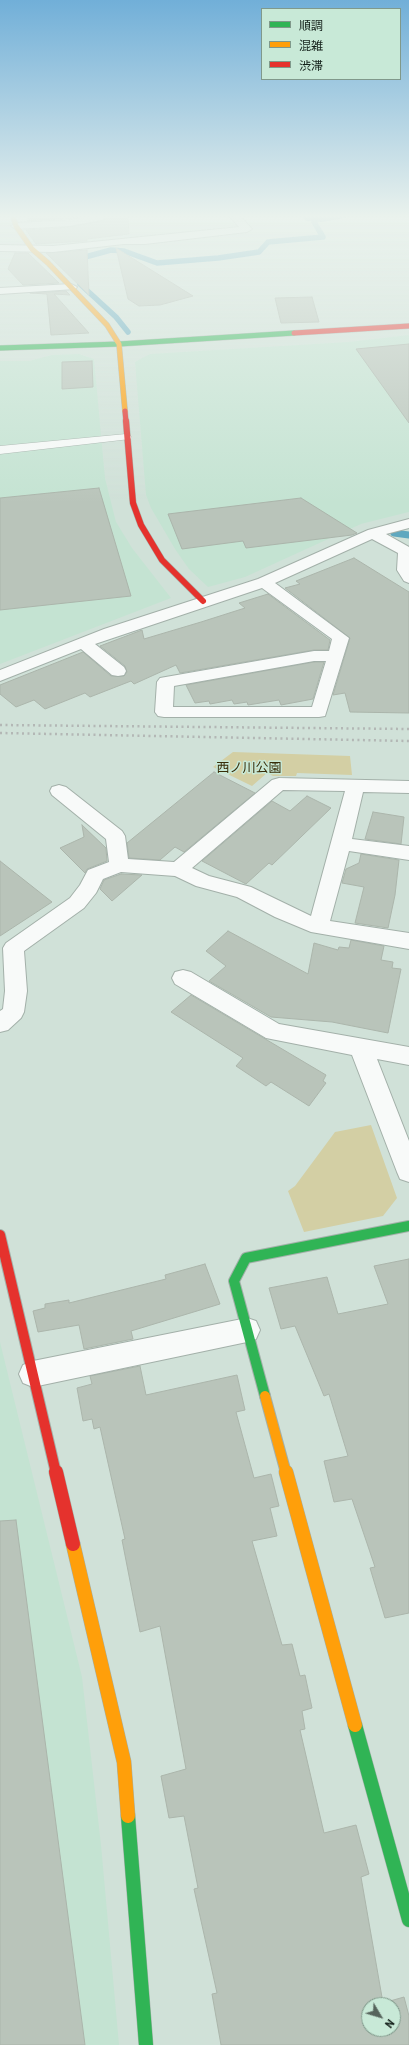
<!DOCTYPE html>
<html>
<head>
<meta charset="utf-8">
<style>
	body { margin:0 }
	#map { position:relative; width:409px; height:2045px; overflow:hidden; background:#d0e1d8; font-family:Barlow,"Noto Sans JP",sans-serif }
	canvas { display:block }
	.legend { position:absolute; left:261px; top:8px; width:140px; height:72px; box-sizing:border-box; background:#c8e9d7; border:1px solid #80998b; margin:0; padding:5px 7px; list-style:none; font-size:12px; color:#14201a }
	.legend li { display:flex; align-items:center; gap:8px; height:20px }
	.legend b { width:20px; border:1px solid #80998b }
	.north { position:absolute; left:361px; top:1997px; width:40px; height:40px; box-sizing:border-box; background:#c8e9d7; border:1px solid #80998b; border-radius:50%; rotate:128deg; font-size:11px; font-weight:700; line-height:16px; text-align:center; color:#14201a }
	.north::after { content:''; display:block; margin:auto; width:14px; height:18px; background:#56645c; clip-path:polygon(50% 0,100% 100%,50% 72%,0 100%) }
</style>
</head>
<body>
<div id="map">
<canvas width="409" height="2045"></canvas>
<ul class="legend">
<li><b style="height:5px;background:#30b455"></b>順調</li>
<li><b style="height:5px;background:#ff9f0a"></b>混雑</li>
<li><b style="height:5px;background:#e5322d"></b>渋滞</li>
</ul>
<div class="north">N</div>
</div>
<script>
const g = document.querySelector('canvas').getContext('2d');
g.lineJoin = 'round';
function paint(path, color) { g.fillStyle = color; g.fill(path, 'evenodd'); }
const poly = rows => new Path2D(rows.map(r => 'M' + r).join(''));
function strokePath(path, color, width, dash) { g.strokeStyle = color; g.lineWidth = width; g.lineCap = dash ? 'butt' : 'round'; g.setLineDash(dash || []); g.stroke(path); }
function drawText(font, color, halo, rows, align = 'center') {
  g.font = font + ' Barlow,"Noto Sans JP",sans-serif'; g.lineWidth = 3; g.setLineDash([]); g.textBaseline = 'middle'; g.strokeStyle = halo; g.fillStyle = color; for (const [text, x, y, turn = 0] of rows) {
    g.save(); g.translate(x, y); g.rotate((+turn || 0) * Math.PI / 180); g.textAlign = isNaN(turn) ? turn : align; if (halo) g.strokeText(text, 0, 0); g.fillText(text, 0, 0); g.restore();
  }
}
paint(poly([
	[409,335,409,512,361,524,245,577,208,587,189,569,175,549,151,508,146,495,135,362,150,354,348,342],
	[79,354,94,359,105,478,116,522,132,548,171,598,0,664,0,361,29,361,52,355],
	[0,1342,82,1677,101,1845,119,2045,0,2045]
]), '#c4e3d2');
paint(poly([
	[233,752,350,756,352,775,297,773,296,776,273,776,267,773,252,786,213,767],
	[371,1125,397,1198,383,1216,304,1232,288,1191,295,1186,335,1132]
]), '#d3cfa4');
paint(poly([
	[301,217,349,217,322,222,307,221]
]), '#5fa8bf');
strokePath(poly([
	[74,260,111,250,124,251,157,263,218,258,259,252,268,242,323,237,314,222],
	[80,284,116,317,128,332]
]), '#5fa8bf', 5.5);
strokePath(poly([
	[394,533,409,535]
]), '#5fa8bf', 7);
const building = poly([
	[29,217,79,217,27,221,29,217],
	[108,217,128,217,129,234,87,239,87,241,36,244,26,230,69,227,102,221,108,217],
	[116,248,193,296,160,305,139,306,128,299,116,248],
	[87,250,89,295,46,253,87,250],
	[15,253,28,253,59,283,23,285,8,269,15,253],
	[66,291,70,295,54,294,89,333,51,335,47,294,30,293,66,291],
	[312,297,319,322,281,323,275,298,312,297],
	[409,344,409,423,356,349,409,344],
	[92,361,93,387,62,389,62,362,92,361],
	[99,488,131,596,0,610,0,498,99,488],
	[301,498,357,533,352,535,246,548,243,541,182,549,168,514,301,498],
	[354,558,409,592,409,713,350,712,345,693,333,695,350,638,285,588,300,584,296,581,354,558],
	[268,594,330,640,328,650,314,650,180,673,176,665,134,684,131,681,90,697,85,693,45,709,34,700,16,707,0,694,0,685,83,652,111,676,124,676,127,672,125,666,100,646,142,630,144,639,201,622,245,608,239,603,268,594],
	[314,662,324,662,313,699,281,705,279,700,248,705,247,702,234,704,232,700,210,704,209,701,195,703,186,685,314,662],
	[214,772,255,793,184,852,175,847,160,860,129,858,127,843,214,772],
	[307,796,331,808,272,865,269,863,246,884,202,861,272,801,290,811,307,796],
	[373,812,404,817,401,844,365,839,373,812],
	[82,825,106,848,107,861,87,869,85,873,60,848,84,837,82,825],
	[361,854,399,860,395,895,388,928,355,923,364,887,342,883,346,869,359,863,361,854],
	[0,861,52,902,0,936,0,861],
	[121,874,142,875,112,901,100,889,104,880,121,874],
	[228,931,308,974,314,943,338,950,339,947,349,948,351,940,384,946,381,960,393,962,392,968,401,969,388,1033,332,1022,271,1017,209,981,226,966,206,951,228,931],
	[191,995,326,1075,323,1081,326,1083,309,1106,271,1082,266,1086,236,1066,243,1058,171,1012,191,995],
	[409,1259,409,1613,385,1618,370,1568,375,1567,352,1499,334,1502,324,1461,348,1456,329,1394,324,1396,295,1326,281,1329,269,1288,327,1277,338,1314,388,1304,374,1266,409,1259],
	[205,1264,220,1304,131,1331,133,1339,84,1349,79,1325,38,1332,33,1311,45,1308,45,1304,69,1300,69,1303,166,1279,165,1275,205,1264],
	[140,1366,146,1395,237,1375,245,1410,236,1412,254,1478,271,1474,279,1506,270,1508,277,1536,252,1541,282,1645,292,1644,300,1676,305,1675,312,1708,302,1711,305,1729,300,1730,324,1833,356,1825,369,1874,361,1877,383,2003,404,1997,409,2016,409,2045,221,2045,212,1994,217,1993,194,1889,198,1888,184,1816,169,1818,161,1776,186,1769,160,1626,140,1632,122,1540,125,1539,100,1427,94,1429,92,1419,83,1421,77,1388,92,1384,90,1376,140,1366],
	[369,2005,393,2005,393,2029,369,2029,369,2005],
	[16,1520,85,2045,0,2045,0,1521,16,1520]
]);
paint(building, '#b9c4ba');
strokePath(building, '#abb5ab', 1);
const lane = poly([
	[126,434,132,437,130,439,0,454,0,446,126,434]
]);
const street = poly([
	[86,217,107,217,102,220,69,226,16,229,11,226,16,223,69,220,86,217],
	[230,217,241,217,252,229,247,232,145,244,124,244,53,252,0,251,0,245,53,246,239,227,230,217],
	[71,284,77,287,75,289,0,294,0,288,71,284],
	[409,519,409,528,386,534,409,547,409,583,404,581,397,570,398,553,372,539,275,583,349,638,325,716,319,717,164,717,158,716,155,712,157,682,160,678,314,651,329,651,332,639,262,588,95,644,124,667,126,671,124,675,118,676,112,675,81,649,0,681,0,670,104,629,258,579,368,530,409,519],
	[314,661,326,661,312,707,173,707,174,686,314,661],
	[279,778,409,781,409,793,363,792,352,839,409,846,409,860,349,851,330,921,409,933,409,949,311,932,275,917,237,897,196,886,175,876,121,872,103,879,96,893,84,908,24,951,27,991,24,1012,21,1018,8,1030,0,1032,0,1011,3,1009,5,991,3,948,6,943,70,898,80,885,88,870,109,862,106,839,52,795,50,791,52,787,59,785,66,787,122,831,125,836,128,859,174,862,272,780,279,778],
	[283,790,345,791,311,916,251,887,209,876,192,868,283,790],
	[183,970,191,972,279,1024,409,1047,409,1065,377,1059,409,1141,409,1182,400,1179,397,1172,352,1055,266,1038,175,984,172,978,175,972,183,970],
	[247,1318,256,1321,260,1330,256,1339,247,1342,33,1387,23,1383,19,1374,23,1365,33,1361,247,1318]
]);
const fastFar2 = poly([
	[0,348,119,344,294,333]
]);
const fastFar1 = poly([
	[265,1396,234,1281,246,1258,409,1226]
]);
const fast = poly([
	[355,1725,409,1920],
	[128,1816,146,2045]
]);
const slowFar2 = poly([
	[13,217,16,226,32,249,48,263,107,325,119,344,125,411]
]);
const slowFar1 = poly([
	[265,1396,286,1473]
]);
const slow = poly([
	[286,1472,355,1725],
	[73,1544,124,1762,128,1816]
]);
const jamFar3 = poly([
	[294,333,409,326],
	[125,411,126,422]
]);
const jamFar2 = poly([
	[126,421,133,503,141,525,162,560,203,601]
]);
const jamFar1 = poly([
	[0,1235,56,1473]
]);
const jam = poly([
	[56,1472,73,1544]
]);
strokePath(lane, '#a3b0a9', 1);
strokePath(street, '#a3b0a9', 2);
strokePath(fastFar2, '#a3b0a9', 6);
strokePath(fastFar1, '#a3b0a9', 12);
strokePath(fast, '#a3b0a9', 15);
strokePath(slowFar2, '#a3b0a9', 6);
strokePath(slowFar1, '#a3b0a9', 12);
strokePath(slow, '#a3b0a9', 15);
strokePath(jamFar3, '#a3b0a9', 6);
strokePath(jamFar2, '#a3b0a9', 7);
strokePath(jamFar1, '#a3b0a9', 12);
strokePath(jam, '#a3b0a9', 15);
paint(lane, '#f8faf9');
paint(street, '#f8faf9');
strokePath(fastFar2, '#30b455', 5);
strokePath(fastFar1, '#30b455', 10);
strokePath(fast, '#30b455', 14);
strokePath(slowFar2, '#ff9f0a', 5);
strokePath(slowFar1, '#ff9f0a', 10);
strokePath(slow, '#ff9f0a', 14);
strokePath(jamFar3, '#e5322d', 5);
strokePath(jamFar2, '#e5322d', 6);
strokePath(jamFar1, '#e5322d', 10);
strokePath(jam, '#e5322d', 14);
strokePath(poly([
	[0,725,409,729],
	[0,733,409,741]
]), '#b3b7b5', 2.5, [2, 3.5]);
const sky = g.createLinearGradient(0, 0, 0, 503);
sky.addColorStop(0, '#71afd8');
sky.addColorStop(0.43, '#eaf2ed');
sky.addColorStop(1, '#eaf2ed00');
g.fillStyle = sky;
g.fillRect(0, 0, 409, 503);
drawText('13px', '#382d09', '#c8e9d7', [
	["西ノ川公園",249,768]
]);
</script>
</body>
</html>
